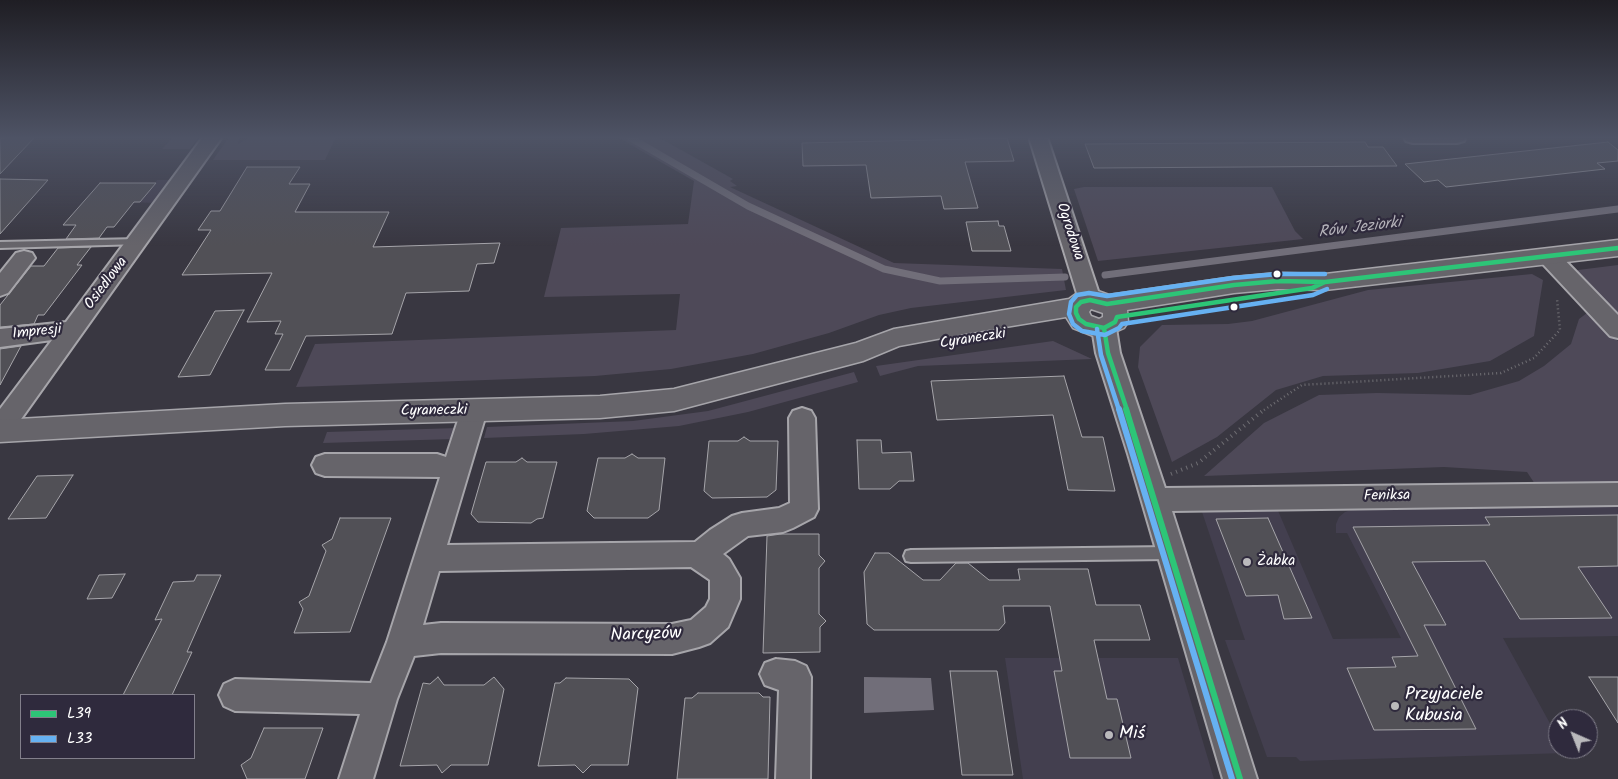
<!DOCTYPE html>
<html>
<head>
<meta charset="utf-8">
<style>
	body { margin:0 }
	#map { position:relative; width:1618px; height:779px; overflow:hidden; background:#393741; font-family:Kalam,sans-serif }
	canvas { display:block }
	.legend { position:absolute; left:20px; top:694px; width:175px; height:65px; box-sizing:border-box; background:#2f2a3d; border:1px solid #827f8b; margin:0; padding:6px 9px; list-style:none; font-size:15px; color:#fff }
	.legend li { display:flex; align-items:center; gap:10px; height:25px }
	.legend b { width:25px; border:1px solid #827f8b }
	.north { position:absolute; left:1548px; top:709px; width:50px; height:50px; box-sizing:border-box; background:#2f2a3d; border:1px solid #827f8b; border-radius:50%; rotate:316deg; font-size:14px; font-weight:700; line-height:20px; text-align:center; color:#fff }
	.north::after { content:''; display:block; margin:auto; width:18px; height:22px; background:#bab9bc; clip-path:polygon(50% 0,100% 100%,50% 72%,0 100%) }
</style>
</head>
<body>
<div id="map">
<canvas width="1618" height="779"></canvas>
<ul class="legend">
<li><b style="height:6px;background:#2dc577"></b>L39</li>
<li><b style="height:6px;background:#66b1f2"></b>L33</li>
</ul>
<div class="north">N</div>
</div>
<script>
const g = document.querySelector('canvas').getContext('2d');
g.lineJoin = 'round';
function paint(path, color) { g.fillStyle = color; g.fill(path, 'evenodd'); }
const poly = rows => new Path2D(rows.map(r => 'M' + r).join(''));
function strokePath(path, color, width, dash) { g.strokeStyle = color; g.lineWidth = width; g.lineCap = dash ? 'butt' : 'round'; g.setLineDash(dash || []); g.stroke(path); }
function drawText(font, color, halo, rows, align = 'center') {
  g.font = font + ' Kalam,sans-serif'; g.lineWidth = 4.5; g.setLineDash([]); g.textBaseline = 'middle'; g.strokeStyle = halo; g.fillStyle = color; for (const [text, x, y, turn = 0] of rows) {
    g.save(); g.translate(x, y); g.rotate((+turn || 0) * Math.PI / 180); g.textAlign = isNaN(turn) ? turn : align; if (halo) g.strokeText(text, 0, 0); g.fillText(text, 0, 0); g.restore();
  }
}
paint(poly([
	[157,180,176,180,159,203,122,202,138,183,155,183],
	[1618,503,1618,636,1503,638,1558,738,1558,749,1564,749,1566,753,1300,761,1296,757,1267,757,1225,640,1245,640,1200,506,1276,506,1333,639,1401,638,1347,533,1336,533,1336,524,1339,517,1345,512,1362,506],
	[1005,658,1178,658,1214,779,1023,779]
]), '#433f4f');
paint(poly([
	[173,137,199,137,190,149,162,149],
	[229,137,240,137,238,144,250,137,336,137,325,160,213,160],
	[617,137,658,137,733,179,730,181,737,186,730,187,894,263,1062,269,1066,290,911,308,879,315,829,333,753,354,671,369,595,376,296,387,315,344,676,330,680,294,544,297,561,228,688,224,694,181],
	[1084,187,1272,187,1295,231,1303,239,1098,261,1074,189],
	[1618,265,1618,318,1576,272,1578,270],
	[1532,274,1543,280,1534,336,1490,361,1418,373,1323,376,1276,390,1217,437,1172,462,1138,367,1140,347,1162,325,1228,324,1252,321,1368,290],
	[1591,310,1618,341,1618,485,1537,487,1527,472,1444,467,1204,476,1264,423,1319,395,1377,393,1470,395,1519,381,1544,366,1571,344,1579,319],
	[1053,341,1092,359,918,366,880,376,876,366],
	[854,372,858,382,748,412,679,426,584,434,484,438,487,427,633,421,708,411],
	[458,428,454,439,323,443,327,432]
]), '#4e4958');
paint(poly([
	[864,677,931,678,934,710,864,713]
]), '#716e79');
strokePath(poly([
	[629,137,748,206,884,269,940,281,1065,277],
	[1105,275,1618,209]
]), '#716e79', 7);
const building = poly([
	[7,137,35,137,0,174,0,139,7,137],
	[1007,138,1014,161,965,162,978,208,944,209,941,196,871,198,866,165,803,166,802,143,1007,138],
	[1365,142,1368,147,1383,147,1397,166,1094,168,1085,144,1365,142],
	[1608,142,1618,150,1618,161,1597,163,1605,169,1446,187,1438,180,1424,182,1405,164,1608,142],
	[247,167,300,167,289,184,310,184,295,212,389,212,373,247,500,243,494,263,477,264,469,291,406,293,392,334,306,336,290,370,265,370,283,334,275,334,281,321,247,322,272,273,182,275,211,230,198,230,211,211,220,211,247,167],
	[0,179,48,180,0,234,0,179],
	[100,183,156,183,140,202,134,202,114,227,107,227,99,238,66,239,76,225,63,225,100,183],
	[998,221,999,226,1004,226,1011,251,972,251,966,222,998,221],
	[91,247,77,265,82,265,44,315,38,315,34,324,0,327,0,305,31,266,44,266,58,248,91,247],
	[244,310,210,375,178,377,215,311,244,310],
	[21,346,0,385,0,349,21,346],
	[1064,376,1082,437,1103,437,1115,491,1068,490,1053,415,937,420,931,381,1064,376],
	[744,437,750,441,778,441,776,490,767,497,712,498,704,491,709,441,738,441,744,437],
	[857,440,881,440,882,453,911,452,914,481,899,481,890,489,859,489,857,440],
	[632,454,638,458,665,458,659,510,648,518,594,518,587,511,598,458,625,458,632,454],
	[522,458,527,462,557,462,543,518,537,519,531,523,478,522,471,514,486,462,516,462,522,458],
	[73,475,46,518,8,519,37,476,73,475],
	[1618,515,1618,566,1578,567,1612,618,1520,619,1485,561,1412,562,1446,625,1424,625,1476,729,1374,730,1347,668,1396,667,1392,657,1418,656,1353,527,1490,525,1485,517,1618,515],
	[340,518,391,518,350,632,294,633,303,609,299,602,309,596,326,551,322,545,332,539,340,518],
	[1268,518,1312,618,1284,619,1278,595,1246,596,1216,519,1268,518],
	[781,534,819,534,819,555,825,561,819,568,819,614,826,621,820,627,820,652,763,653,767,536,781,534],
	[875,553,889,553,923,580,940,580,956,563,968,563,989,580,1020,580,1018,569,1088,569,1096,605,1140,605,1150,640,1094,640,1107,699,1117,699,1131,758,1070,758,1054,671,1062,671,1050,606,1003,606,1005,623,999,630,874,630,867,624,864,572,875,553],
	[125,574,112,598,87,599,99,575,125,574],
	[197,575,221,575,187,652,192,652,172,695,123,695,162,619,155,620,173,582,194,581,197,575],
	[950,671,997,671,1013,775,962,775,950,671],
	[438,677,444,685,484,685,494,677,504,689,488,765,451,765,442,773,437,765,400,766,423,683,430,684,438,677],
	[1589,677,1618,677,1618,723,1589,677],
	[566,678,629,679,638,688,628,765,591,765,583,773,575,765,538,766,555,683,560,683,566,678],
	[698,693,759,693,763,697,770,697,768,779,677,779,685,698,692,698,698,693],
	[264,728,323,728,305,779,247,779,241,765,251,758,264,728]
]);
paint(building, '#515056');
strokePath(building, '#a6a5aa', 1);
const service = poly([
	[138,239,143,242,142,244,0,248,0,242,138,239],
	[1170,547,1175,549,1177,553,1175,557,1170,559,911,562,906,561,904,556,906,551,911,550,1170,547]
]);
const minor = poly([
	[203,137,222,137,9,436,0,439,0,409,52,340,0,347,0,329,66,322,203,137],
	[1029,137,1047,137,1101,300,1098,306,1090,308,1082,306,1079,300,1029,137],
	[1404,137,1466,137,1464,141,1457,143,1413,143,1406,141,1404,137],
	[1548,249,1556,251,1618,315,1618,338,1610,336,1540,261,1537,256,1540,251,1548,249],
	[24,251,32,253,35,258,8,293,0,296,0,273,16,253,24,251],
	[1104,320,1112,322,1116,328,1120,353,1165,488,1618,483,1618,505,1172,511,1257,779,1223,779,1128,454,1096,353,1092,328,1096,322,1104,320],
	[474,401,483,404,487,411,447,545,695,542,710,530,732,516,742,513,779,508,790,503,789,418,793,411,802,408,811,411,815,418,818,509,814,517,793,528,783,532,748,536,723,554,729,559,740,578,740,599,728,627,710,643,699,647,672,654,441,653,414,656,397,699,373,779,339,779,360,714,235,711,224,706,219,695,224,684,235,679,371,683,387,642,440,477,325,476,316,473,312,465,316,457,325,454,437,454,446,457,461,411,465,404,474,401],
	[691,567,710,580,710,599,706,607,691,620,672,624,441,623,423,625,439,571,691,567],
	[776,659,795,661,806,666,811,677,810,779,776,779,779,690,765,685,760,674,765,663,776,659]
]);
const tertiary = poly([
	[1618,240,1618,256,1325,290,1278,289,1234,293,1127,310,1128,322,1124,328,1104,337,1096,337,1073,328,1066,317,969,333,899,346,863,361,674,411,600,418,285,426,0,442,0,420,285,404,600,396,674,389,856,343,894,329,1069,299,1076,294,1085,291,1098,291,1109,295,1234,277,1278,273,1325,274,1618,240],
	[1091,309,1103,313,1103,317,1099,319,1091,316,1089,312,1091,309]
]);
strokePath(service, '#a6a5aa', 4);
strokePath(minor, '#a6a5aa', 4);
strokePath(tertiary, '#a6a5aa', 3);
strokePath(poly([
	[1264,410,1302,385,1501,373,1534,358,1560,330,1557,299]
]), '#6f6e73', 2.5, [1, 3]);
strokePath(poly([
	[1171,474,1198,463,1265,409]
]), '#6f6e73', 4, [1, 4.5]);
paint(service, '#66646a');
paint(minor, '#66646a');
paint(tertiary, '#66646a');
strokePath(poly([
	[1618,248,1325,282,1548,256,1618,248],
	[1278,281,1325,282,1312,288,1117,317,1115,322,1104,328,1086,324,1079,319,1076,313,1076,307,1081,302,1090,300,1107,304,1234,285,1278,281],
	[1104,328,1108,353,1127,410]
]), '#2dc577', 4.5);
strokePath(poly([
	[1126,409,1240,779]
]), '#2dc577', 6);
strokePath(poly([
	[1325,274,1278,274,1233,278,1107,296,1089,293,1077,295,1071,302,1069,314,1073,324,1082,331,1105,335,1119,328,1122,324,1313,295,1327,289],
	[1097,329,1101,355,1119,410]
]), '#66b1f2', 4.5);
strokePath(poly([
	[1119,409,1232,779]
]), '#66b1f2', 6);
const sky = g.createLinearGradient(0, 0, 0, 246);
sky.addColorStop(0, '#1f1e24');
sky.addColorStop(0.56, '#4e5365');
sky.addColorStop(1, '#4e536500');
g.fillStyle = sky;
g.fillRect(0, 0, 1618, 246);
for (const [x, y, r, color] of [
	[1277,274,4.5,"#fff"],
	[1234,307,4.5,"#fff"],
	[1247,562,5,"#bab9bc"],
	[1395,706,5,"#bab9bc"],
	[1109,735,5,"#bab9bc"]
]) { const dot = new Path2D(); dot.arc(x, y, r, 0, 2 * Math.PI); g.fillStyle = color; g.fill(dot); strokePath(dot, '#2f2a3d', 2); }
drawText('15px', '#fff', '#2f2a3d', [
	["Ogrodowa",1069,232,72],
	["Osiedlowa",107,284,-53],
	["Impresji",37,333,-6],
	["Cyraneczki",973,340,-9],
	["Cyraneczki",434,412,-1],
	["Feniksa",1387,497,-1]
]);
drawText('15px', '#fff', '#2f2a3d', [
	["Żabka",1257,562]
], 'left');
drawText('italic 16px', '#b4b2b9', '#2f2a3d', [
	["Rów Jeziorki",1360,229,-7]
]);
drawText('18px', '#fff', '#2f2a3d', [
	["Narcyzów",646,636,-2]
]);
drawText('18px', '#fff', '#2f2a3d', [
	["Przyjaciele",1405,696],
	["Kubusia",1405,717],
	["Miś",1119,735]
], 'left');
</script>
</body>
</html>
